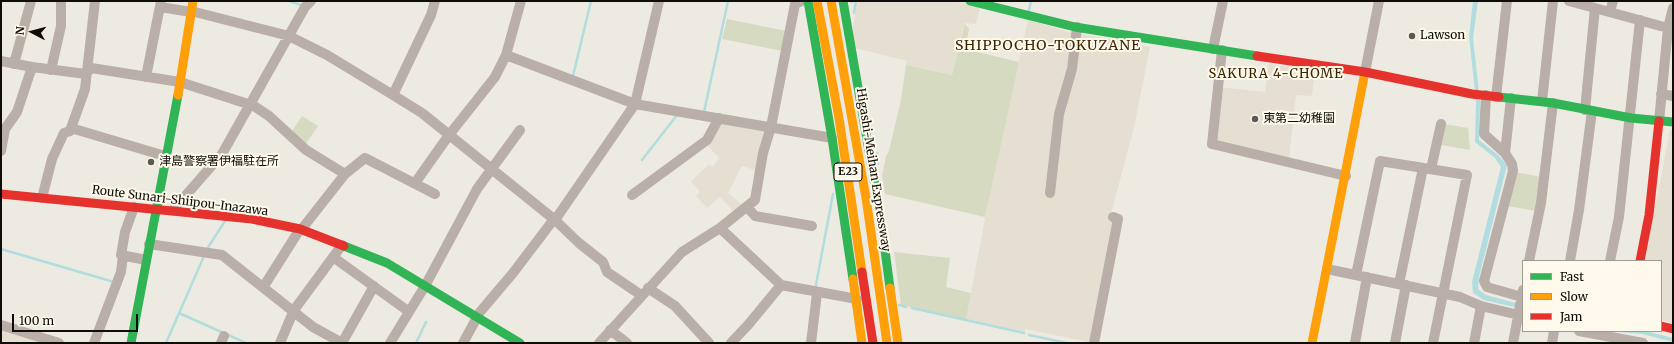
<!DOCTYPE html>
<html>
<head>
<meta charset="utf-8">
<style>
	body { margin:0 }
	#map { position:relative; width:1674px; height:344px; overflow:hidden; background:#edeae2; font-family:Merriweather,serif }
	canvas { display:block }
	.frame { position:absolute; inset:0; border:2px solid #0f0d09; pointer-events:none }
	.legend { position:absolute; left:1522px; top:260px; width:140px; height:72px; box-sizing:border-box; background:#fef9eb; border:1px solid #9e9b91; margin:0; padding:5px 7px; list-style:none; font-size:12px; color:#0f0d09 }
	.legend li { display:flex; align-items:center; gap:8px; height:20px }
	.legend b { width:20px; border:1px solid #9e9b91 }
	.north { position:absolute; left:12px; top:12px; width:40px; height:40px; -webkit-text-stroke:3px #fef9eb; paint-order:stroke; rotate:276deg; font-size:11px; font-weight:700; line-height:16px; text-align:center; color:#0f0d09 }
	.north::after { content:''; display:block; margin:auto; width:14px; height:18px; background:#0f0d09; clip-path:polygon(50% 0,100% 100%,50% 72%,0 100%) }
	.scale { position:absolute; left:12px; top:314px; width:126px; height:18px; box-sizing:border-box; border:2px solid #0f0d09; border-top:0; padding-left:5px; font-size:12px; line-height:14px; white-space:nowrap; color:#0f0d09; -webkit-text-stroke:3px #fef9eb; paint-order:stroke }
</style>
</head>
<body>
<div id="map">
<canvas width="1674" height="344"></canvas>
<div class="frame"></div>
<ul class="legend">
<li><b style="height:5px;background:#30b455"></b>Fast</li>
<li><b style="height:5px;background:#ff9f0a"></b>Slow</li>
<li><b style="height:5px;background:#e5322d"></b>Jam</li>
</ul>
<div class="north">N</div>
<div class="scale">100 m</div>
</div>
<script>
const g = document.querySelector('canvas').getContext('2d');
g.lineJoin = 'round';
function paint(path, color) { g.fillStyle = color; g.fill(path, 'evenodd'); }
const poly = rows => new Path2D(rows.map(r => 'M' + r).join(''));
function strokePath(path, color, width, dash) { g.strokeStyle = color; g.lineWidth = width; g.lineCap = dash ? 'butt' : 'round'; g.setLineDash(dash || []); g.stroke(path); }
function drawText(font, color, halo, rows, align = 'center') {
  g.font = font + ' Merriweather,"Noto Sans JP",serif'; g.lineWidth = 4; g.setLineDash([]); g.textBaseline = 'middle'; g.strokeStyle = halo; g.fillStyle = color; for (const [text, x, y, turn = 0] of rows) {
    g.save(); g.translate(x, y); g.rotate((+turn || 0) * Math.PI / 180); g.textAlign = isNaN(turn) ? turn : align; if (halo) g.strokeText(text, 0, 0); g.fillText(text, 0, 0); g.restore();
  }
}
paint(poly([
	[858,1,953,1,980,7,976,24,965,23,952,75,906,65,907,61,855,48,852,32],
	[1028,20,1072,33,1064,115,1081,34,1150,47,1134,127,1110,218,1115,220,1091,340,1088,342,1026,329,1024,332,966,319,992,182],
	[1269,64,1315,71,1312,96,1296,95,1289,160,1215,142,1220,87,1265,92],
	[721,123,764,129,766,132,758,171,742,166,728,193,744,206,736,214,720,197,707,208,696,196,700,192,691,181,709,164,713,167,719,158,706,144],
	[1673,128,1673,323,1661,320,1661,261,1645,261,1670,130],
	[1,328,48,343,1,343]
]), '#e5dfd1');
paint(poly([
	[727,19,786,31,782,51,722,39],
	[965,24,969,29,965,49,1019,62,985,217,885,194,882,176,886,156,889,151,901,100,906,65,952,75],
	[302,116,318,126,305,145,292,131],
	[1445,124,1468,128,1470,150,1441,145],
	[1515,172,1541,177,1537,211,1507,206],
	[894,252,950,258,946,287,971,293,966,319,901,305]
]), '#d6dac1');
paint(poly([
	[1473,1,1478,1,1473,38,1480,102,1479,140,1498,155,1507,165,1479,277,1478,289,1486,295,1523,305,1523,309,1484,300,1473,293,1472,282,1501,167,1495,158,1475,142,1476,101,1469,36],
	[1608,331,1645,331,1673,338,1673,342,1642,334]
]), '#b1ddde');
strokePath(poly([
	[289,1,301,5],
	[852,2,852,1],
	[1029,10,1031,1],
	[854,13,856,1],
	[573,76,591,1],
	[704,112,728,1],
	[877,153,878,164],
	[642,160,677,115],
	[1,249,114,282],
	[207,249,225,221],
	[815,290,833,194],
	[899,305,906,307],
	[912,308,1024,333],
	[179,313,246,343],
	[1029,335,1067,343],
	[166,343,204,256],
	[416,343,426,322]
]), '#b1ddde', 2.5);
strokePath(poly([
	[1569,1,1668,28],
	[160,7,191,12],
	[191,11,289,36,327,55,393,95,422,113,555,220,579,243,603,262,607,272,641,295],
	[1610,12,1613,1],
	[1213,49,1223,1],
	[1222,50,1212,144,1346,176],
	[506,55,635,104,832,138],
	[1,61,32,67,86,74,91,68,180,82,251,105],
	[14,64,31,1],
	[51,70,61,26,61,1],
	[1365,72,1379,1],
	[146,77,161,1],
	[1661,94,1673,96],
	[393,95,431,15,435,1],
	[1486,95,1484,134,1505,153,1512,164,1513,171,1484,281,1487,287,1522,297],
	[1496,97,1507,1],
	[1542,101,1553,1],
	[251,104,269,116,306,150,345,174],
	[1585,110,1595,8],
	[1659,121,1668,28,1673,8],
	[71,128,165,156],
	[1,151,5,129,17,112,32,67],
	[1505,153,1511,98],
	[1431,169,1441,124],
	[415,183,449,135,495,77,506,55,521,1],
	[1050,193,1059,114,1072,69,1077,27],
	[632,195,707,140,719,118],
	[42,198,52,159,64,133,70,131,85,89,95,1],
	[134,207,125,232,121,255,146,260],
	[747,207,755,216,812,226],
	[173,210,222,154,305,7,311,1],
	[555,220,635,104,659,1],
	[720,228,781,285],
	[301,230,345,174,365,158,435,194],
	[149,244,222,255,313,327,342,343],
	[333,257,408,311],
	[1529,261,1541,203,1553,103],
	[1570,261,1579,210,1592,111],
	[1610,261,1619,217,1640,20],
	[1327,269,1460,297,1481,306,1523,316],
	[1356,275,1380,161,1467,175,1433,343],
	[1399,284,1423,168],
	[264,286,300,229],
	[648,288,675,306,709,343],
	[1,325,59,343],
	[610,330,627,343],
	[1579,331,1643,343],
	[94,343,121,272,123,255],
	[221,343,224,336],
	[280,343,294,310,342,245],
	[342,343,374,286],
	[390,343,425,286,477,189,520,130],
	[463,343,480,312,513,273,554,219],
	[599,343,682,252,720,228,755,200,763,153,771,127,795,4,802,1],
	[731,343,748,325,781,285,857,299],
	[811,343,817,293],
	[1094,343,1118,219,1113,217],
	[1355,343,1367,277],
	[1395,343,1406,285],
	[1474,343,1481,306],
	[1513,343,1523,290],
	[1552,343,1554,331]
]), '#baaea8', 10);
strokePath(poly([
	[808,1,832,138,853,279],
	[843,1,881,220,890,288],
	[970,1,1075,27,1257,56],
	[1499,97,1553,103,1631,118,1673,122],
	[344,246,387,263,520,343],
	[131,343,178,95]
]), '#30b455', 9);
strokePath(poly([
	[817,1,839,118,862,272],
	[831,1,866,198,887,343],
	[178,95,193,1],
	[853,279,862,343],
	[890,288,898,343],
	[1312,343,1365,72]
]), '#ff9f0a', 9);
strokePath(poly([
	[1257,56,1365,72,1472,94,1499,97],
	[1,194,252,219,300,229,344,246],
	[1640,261,1649,215,1659,121],
	[862,272,873,343],
	[1661,326,1673,329]
]), '#e5322d', 9);
for (const [x, y, r, color] of [
	[1412,36,4,"#5d5a55"],
	[1255,119,4,"#5d5a55"],
	[151,162,4,"#5d5a55"]
]) { const dot = new Path2D(); dot.arc(x, y, r, 0, 2 * Math.PI); g.fillStyle = color; g.fill(dot); strokePath(dot, '#fef9eb', 1.5); }
for (const [x, y, w] of [
	[848,172,28]
]) { const box = new Path2D(); box.roundRect(x - w / 2, y - 9, w, 18, 3); g.fillStyle = '#fef9eb'; g.fill(box); strokePath(box, '#0f0d09', 1); }
drawText('bold 11px', '#0f0d09', null, [
	["E23",848,172]
]);
drawText('12px', '#0f0d09', '#fef9eb', [
	["Lawson",1420,36],
	["東第二幼稚園",1263,119],
	["津島警察署伊福駐在所",159,162]
], 'left');
drawText('12px', '#0f0d09', '#fef9eb', [
	["Higashi-Meihan Expressway",873,170,81],
	["Route Sunari-Shiipou-Inazawa",180,201,7]
]);
g.letterSpacing = '1px';
drawText('13px', '#3a2500', '#fef9eb', [
	["SAKURA 4-CHOME",1276,74]
]);
g.letterSpacing = '0px';
g.letterSpacing = '1px';
drawText('14px', '#3a2500', '#fef9eb', [
	["SHIPPOCHO-TOKUZANE",1048,46]
]);
g.letterSpacing = '0px';
</script>
</body>
</html>
